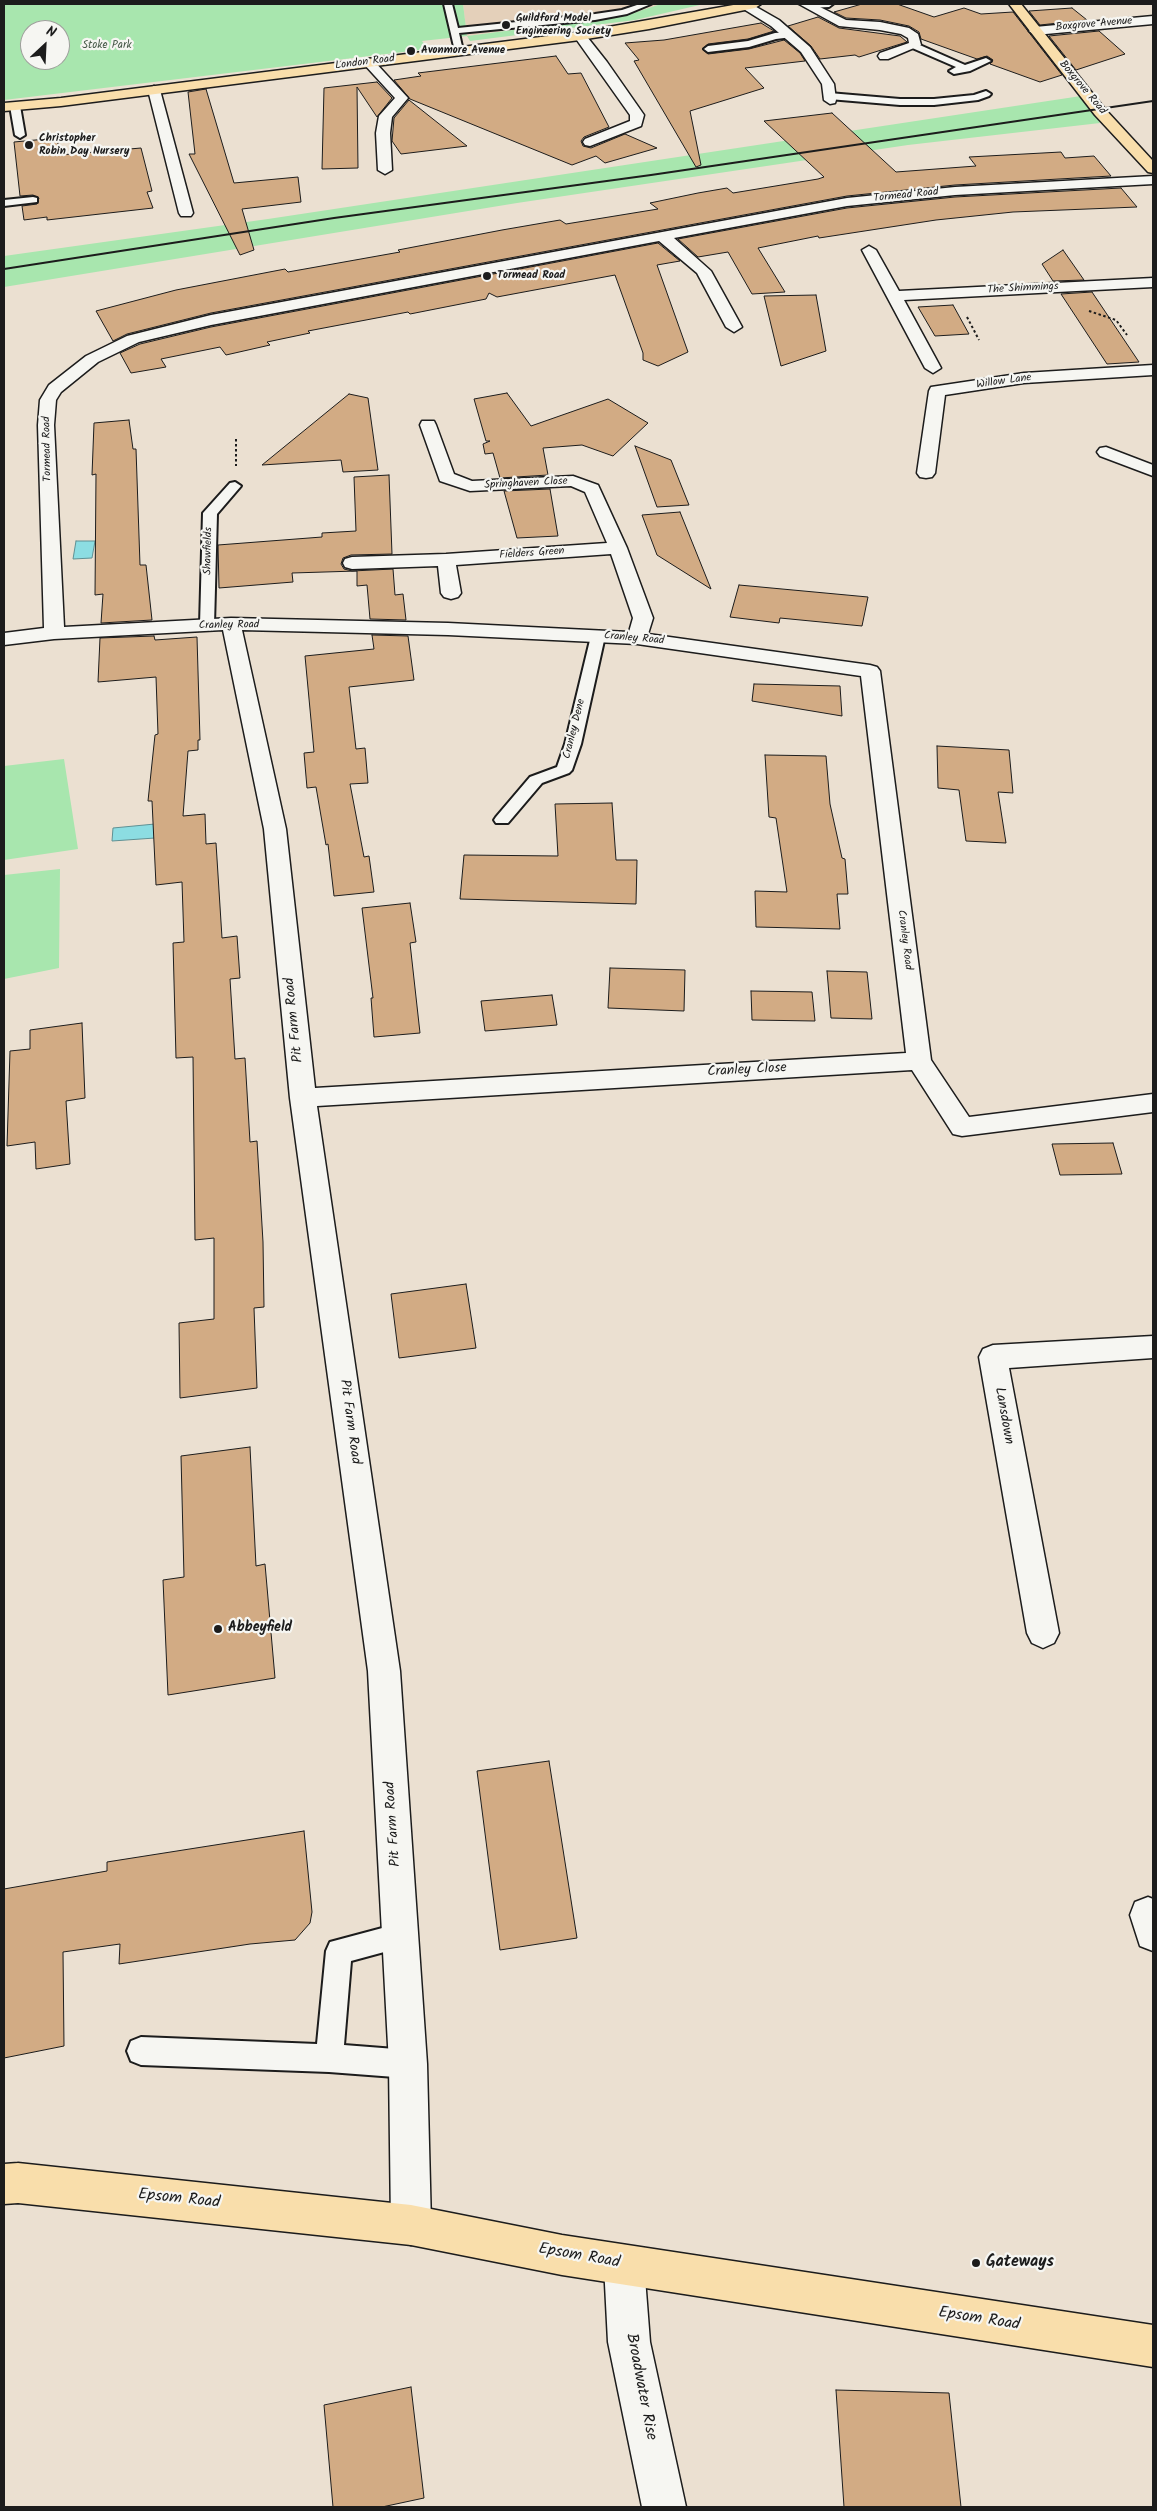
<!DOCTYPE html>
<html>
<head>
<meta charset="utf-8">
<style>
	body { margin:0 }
	#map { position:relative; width:1157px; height:2511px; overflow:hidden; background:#ebe0d1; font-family:Kalam,sans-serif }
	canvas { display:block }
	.frame { position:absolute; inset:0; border:5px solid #1c1c1c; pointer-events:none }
	.north { position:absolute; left:20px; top:20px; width:50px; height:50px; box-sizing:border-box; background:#f6f6f2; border:1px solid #9f9f9c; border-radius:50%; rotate:25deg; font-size:14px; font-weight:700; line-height:20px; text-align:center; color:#1c1c1c }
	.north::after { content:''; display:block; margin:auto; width:18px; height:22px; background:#1c1c1c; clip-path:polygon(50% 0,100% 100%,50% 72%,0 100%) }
</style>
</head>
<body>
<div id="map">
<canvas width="1157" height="2511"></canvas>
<div class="frame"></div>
<div class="north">N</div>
</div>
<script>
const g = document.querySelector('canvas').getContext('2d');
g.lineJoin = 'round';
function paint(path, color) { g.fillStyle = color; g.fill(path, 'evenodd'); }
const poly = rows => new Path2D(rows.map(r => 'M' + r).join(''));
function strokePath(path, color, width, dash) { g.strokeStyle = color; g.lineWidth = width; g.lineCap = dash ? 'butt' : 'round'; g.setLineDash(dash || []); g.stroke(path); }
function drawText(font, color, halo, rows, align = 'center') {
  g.font = font + ' Kalam,sans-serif'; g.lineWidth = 4.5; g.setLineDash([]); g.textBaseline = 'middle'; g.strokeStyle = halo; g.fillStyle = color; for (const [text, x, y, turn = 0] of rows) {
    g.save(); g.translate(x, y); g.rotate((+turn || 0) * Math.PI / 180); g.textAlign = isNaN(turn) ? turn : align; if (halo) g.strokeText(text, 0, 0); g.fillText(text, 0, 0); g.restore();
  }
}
paint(poly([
	[463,4,661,4,627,15,467,36]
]), '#e4d0ba');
paint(poly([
	[4,4,463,4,467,36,627,15,661,4,704,4,635,20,470,41,467,36,422,41,428,49,4,100],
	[30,30,60,30,60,60,30,60],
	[1081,96,1100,123,908,145,517,203,4,287,4,256,268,219],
	[64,759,78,849,4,860,4,766],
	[60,869,59,968,4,979,4,875]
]), '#a8e6ae');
const water = poly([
	[76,541,95,541,92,558,73,559,76,541],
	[155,824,155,838,112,841,113,828,155,824]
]);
paint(water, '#8cdde2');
strokePath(water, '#5f9093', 1);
const building = poly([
	[862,4,897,4,934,17,964,8,981,14,1013,12,1062,75,1040,82,990,64,993,60,987,56,977,59,921,39,919,32,909,26,880,20,846,18,834,12,862,4],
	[1072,8,1087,20,1040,25,1029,11,1072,8],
	[818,17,839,28,900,36,907,42,859,57,855,55,820,59,811,46,788,26,818,17],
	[761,23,774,31,748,39,708,44,702,49,708,54,749,49,784,40,800,53,805,61,745,68,764,88,690,111,701,165,696,167,634,61,639,60,625,43,664,40,761,23],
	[1099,31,1125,54,1076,70,1049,36,1099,31],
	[556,56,568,74,581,73,609,127,584,137,581,141,583,146,591,148,625,134,657,148,605,163,596,156,572,165,410,99,394,80,421,76,418,73,556,56],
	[377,82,392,98,377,117,357,87,358,168,322,169,324,88,377,82],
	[206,89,234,183,298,177,301,202,242,209,254,250,240,255,189,154,195,154,188,92,206,89],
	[409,100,467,146,401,154,392,141,394,118,409,100],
	[832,113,896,172,976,166,969,157,1061,152,1065,158,1094,156,1111,176,955,185,847,196,211,313,127,334,113,341,96,311,176,290,285,269,288,272,400,252,398,250,502,230,560,220,566,224,658,209,650,203,698,193,727,188,733,193,818,179,824,177,764,121,832,113],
	[57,138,60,155,141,148,152,191,147,192,153,208,47,220,47,217,24,220,22,206,37,204,39,198,33,195,20,196,14,142,57,138],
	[1121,188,1137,207,1013,212,936,220,819,238,818,236,758,248,785,292,752,294,728,252,698,257,678,239,847,208,955,197,1121,188],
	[658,243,680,261,657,265,688,352,658,366,643,360,643,353,615,275,497,297,489,293,486,299,410,314,408,312,308,331,310,333,267,342,270,345,226,355,220,347,161,359,166,367,131,373,120,353,140,344,211,327,658,243],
	[1063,250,1084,280,1053,281,1042,264,1063,250],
	[1092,292,1139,362,1107,364,1061,294,1092,292],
	[816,295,826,351,781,366,764,296,816,295],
	[953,305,969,334,935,336,918,307,953,305],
	[507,393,531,426,608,399,648,423,613,456,582,445,543,448,548,475,500,478,493,453,485,454,483,444,490,441,486,441,474,399,507,393],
	[349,394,368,398,378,470,343,472,341,460,262,465,349,394],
	[129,420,133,449,136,449,140,565,146,565,152,620,101,623,103,594,95,595,96,474,92,475,94,423,129,420],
	[635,446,671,460,689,505,657,507,635,446],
	[389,475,392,554,351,555,343,558,341,564,344,569,352,571,393,569,395,595,403,594,406,620,370,619,367,585,357,586,357,571,292,573,293,582,219,588,218,545,322,537,322,533,356,531,354,477,389,475],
	[550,489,558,536,517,538,504,491,550,489],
	[680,512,711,589,657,555,642,515,680,512],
	[739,585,868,597,862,626,780,618,779,623,730,617,739,585],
	[372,635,408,636,414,680,349,687,356,749,365,748,368,783,350,784,364,857,369,856,374,892,334,896,328,844,326,845,316,787,307,788,304,753,314,752,305,656,374,649,372,635],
	[154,636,155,640,197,637,200,740,198,740,198,750,188,751,183,816,205,814,206,844,216,843,222,938,237,936,240,978,230,979,235,1059,245,1058,250,1142,257,1141,263,1242,264,1307,254,1308,257,1388,180,1398,179,1323,214,1319,214,1238,195,1240,193,1057,176,1058,173,943,184,942,182,882,156,885,152,801,148,801,155,735,158,734,156,677,98,682,100,638,154,636],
	[754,684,840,686,842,716,752,701,754,684],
	[937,746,1009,750,1013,793,998,792,1006,843,966,841,959,790,938,788,937,746],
	[765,755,826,756,830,804,842,858,845,859,848,894,837,894,840,929,756,927,755,891,787,892,776,818,769,817,765,755],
	[612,803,616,860,637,860,636,904,460,899,464,855,558,856,555,804,612,803],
	[410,903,416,942,410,943,420,1033,374,1037,371,998,373,998,362,908,410,903],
	[610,968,685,970,684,1011,608,1008,610,968],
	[827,971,867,972,872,1019,831,1018,827,971],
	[751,991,812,992,815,1021,752,1020,751,991],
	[552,995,557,1025,485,1031,481,1001,552,995],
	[82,1023,85,1098,66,1101,70,1164,36,1169,35,1142,7,1146,10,1051,30,1049,30,1030,82,1023],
	[1113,1143,1122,1174,1060,1175,1052,1144,1113,1143],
	[466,1284,476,1348,399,1358,391,1294,466,1284],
	[250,1447,256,1566,265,1564,275,1678,168,1695,163,1580,184,1577,181,1456,250,1447],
	[549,1761,577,1938,500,1950,477,1771,549,1761],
	[304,1831,312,1912,310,1923,295,1940,250,1944,119,1964,120,1944,63,1952,64,2046,4,2058,4,1889,107,1871,107,1862,304,1831],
	[411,2387,424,2498,382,2507,333,2507,324,2405,411,2387],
	[836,2390,949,2393,961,2507,844,2507,836,2390]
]);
paint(building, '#d2ab84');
strokePath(building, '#1c1c1c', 1);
const lane = poly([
	[444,4,452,4,458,28,595,14,622,10,640,4,651,4,627,14,595,20,459,33,463,51,459,54,455,51,444,4],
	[806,4,833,4,829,7,809,8,806,4],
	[789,32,792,33,792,37,776,39,749,47,708,52,704,49,708,46,748,41,775,33,789,32],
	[913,42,965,65,986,58,991,61,970,71,954,74,949,71,956,67,910,47,909,45,913,42],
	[986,91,991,94,989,96,978,100,934,105,900,105,829,99,824,96,829,93,900,99,934,99,974,95,986,91],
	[15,103,20,106,25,135,20,138,15,135,10,106,15,103],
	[33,197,37,198,37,202,4,206,4,200,33,197],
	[235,482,241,486,217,514,214,625,207,629,200,625,203,513,230,483,235,482],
	[598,632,605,636,581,744,572,770,569,773,542,783,508,823,496,823,494,820,496,817,530,777,557,767,565,744,591,636,598,632],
	[401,1923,410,1927,414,1936,410,1945,351,1961,344,2045,408,2050,418,2054,422,2064,418,2074,408,2078,329,2072,141,2065,131,2061,127,2051,131,2041,141,2037,317,2044,326,1951,330,1942,401,1923]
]);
const street = poly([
	[742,4,751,4,779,20,810,47,834,84,836,100,835,103,830,104,824,100,822,84,801,52,771,26,742,8,742,4],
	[799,4,814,4,846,20,880,22,909,28,918,34,921,45,888,59,880,59,878,56,880,53,909,43,908,38,901,34,880,30,839,26,799,4],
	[1153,16,1153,24,1035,35,1029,31,1035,27,1153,16],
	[580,32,584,33,607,62,644,115,641,126,590,146,585,145,583,142,585,139,630,121,630,115,574,36,580,32],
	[369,59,373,60,408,98,392,117,390,133,392,170,385,174,378,170,376,133,379,116,395,98,363,63,369,59],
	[154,86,160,90,193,213,191,216,181,216,179,213,148,90,154,86],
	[1153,176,1153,184,955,195,847,206,674,238,711,271,742,327,734,332,726,327,697,273,659,241,211,325,139,342,98,362,61,392,56,400,54,425,64,627,231,618,448,623,629,632,633,618,611,554,456,565,461,593,458,597,451,599,444,597,441,593,438,566,352,569,345,567,343,563,345,559,352,557,446,554,607,543,585,492,571,486,470,491,440,481,420,425,422,421,434,421,436,425,454,474,472,481,573,476,598,485,627,548,653,618,648,634,870,665,877,667,880,671,931,1060,969,1117,1153,1094,1153,1112,962,1136,953,1134,912,1070,317,1106,400,1671,427,2064,431,2225,425,2239,411,2245,397,2239,391,2225,389,2064,368,1671,290,1098,264,829,223,630,54,639,4,645,4,633,44,628,38,425,40,400,49,385,86,356,127,336,211,315,847,198,955,187,1153,176],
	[242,630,448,635,637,644,861,676,906,1053,315,1088,286,829,242,630],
	[869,246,876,250,899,291,1153,278,1153,287,904,300,941,368,933,373,925,368,862,250,869,246],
	[1153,365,1153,375,1024,383,945,395,935,473,932,477,926,478,920,477,917,473,929,391,931,387,1024,373,1153,365],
	[1106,447,1153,465,1153,476,1100,456,1097,452,1100,448,1106,447],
	[1153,1336,1153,1358,1009,1368,1059,1633,1054,1643,1043,1648,1032,1643,1027,1633,979,1357,983,1349,993,1345,1153,1336],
	[1148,1897,1153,1899,1153,1951,1140,1946,1130,1915,1135,1902,1148,1897],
	[624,2245,638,2251,644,2265,650,2342,686,2507,642,2507,608,2342,604,2265,610,2251,624,2245]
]);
const primary = poly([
	[739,4,761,4,755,8,649,29,580,40,61,106,4,111,4,103,61,98,580,32,739,4],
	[1009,4,1021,4,1105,109,1153,161,1153,173,1148,172,1095,115,1009,4],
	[18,2163,411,2205,562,2235,1153,2325,1153,2367,562,2275,411,2245,18,2203,4,2204,4,2164,18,2163]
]);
strokePath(lane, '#1c1c1c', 4);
strokePath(street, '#1c1c1c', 3);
strokePath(primary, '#1c1c1c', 3);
strokePath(poly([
	[1089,311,1116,320,1127,335],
	[967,317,979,340],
	[236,439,236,466]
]), '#1c1c1c', 2, [2.5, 2.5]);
paint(lane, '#f6f6f2');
paint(street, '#f6f6f2');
paint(primary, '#f9deab');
strokePath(poly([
	[4,269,334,218,651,175,1153,101]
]), '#1c1c1c', 2);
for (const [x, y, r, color] of [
	[506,25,5,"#1c1c1c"],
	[411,51,5,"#1c1c1c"],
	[29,145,5,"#1c1c1c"],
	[487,276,5,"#1c1c1c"],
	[218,1629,5,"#1c1c1c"],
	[976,2263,5,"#1c1c1c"]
]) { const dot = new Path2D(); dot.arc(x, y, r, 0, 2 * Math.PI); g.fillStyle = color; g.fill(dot); strokePath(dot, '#f6f6f2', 2); }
drawText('bold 11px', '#1c1c1c', '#f6f6f2', [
	["Guildford Model",516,19],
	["Engineering Society",516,32],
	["Avonmore Avenue",421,51],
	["Christopher",39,139],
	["Robin Day Nursery",39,152],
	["Tormead Road",497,276]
], 'left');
drawText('11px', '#1c1c1c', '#f6f6f2', [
	["Boxgrove Avenue",1094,25,-5],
	["London Road",365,63,-7],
	["Boxgrove Road",1082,88,50],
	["Tormead Road",906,196,-6],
	["The Shimmings",1023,289,-3],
	["Willow Lane",1004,382,-8],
	["Tormead Road",48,449,-91],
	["Springhaven Close",526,484,-3],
	["Shawfields",209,551,-89],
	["Fielders Green",532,554,-4],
	["Cranley Road",229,626,-1],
	["Cranley Road",634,639,5],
	["Cranley Dene",575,729,-76],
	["Cranley Road",904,940,83]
]);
drawText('11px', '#465948', '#f6f6f2', [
	["Stoke Park",107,46]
]);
drawText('14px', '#1c1c1c', '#f6f6f2', [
	["Pit Farm Road",295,1020,-96],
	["Cranley Close",747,1071,-3],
	["Lansdown",1003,1416,80],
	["Pit Farm Road",349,1422,82],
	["Pit Farm Road",394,1824,-94]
]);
drawText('bold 14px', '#1c1c1c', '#f6f6f2', [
	["Abbeyfield",228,1629]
], 'left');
drawText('16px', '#1c1c1c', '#f6f6f2', [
	["Epsom Road",179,2200,6],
	["Epsom Road",579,2257,10],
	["Epsom Road",979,2320,9],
	["Broadwater Rise",640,2387,79]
]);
drawText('bold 16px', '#1c1c1c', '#f6f6f2', [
	["Gateways",986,2263]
], 'left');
</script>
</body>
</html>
